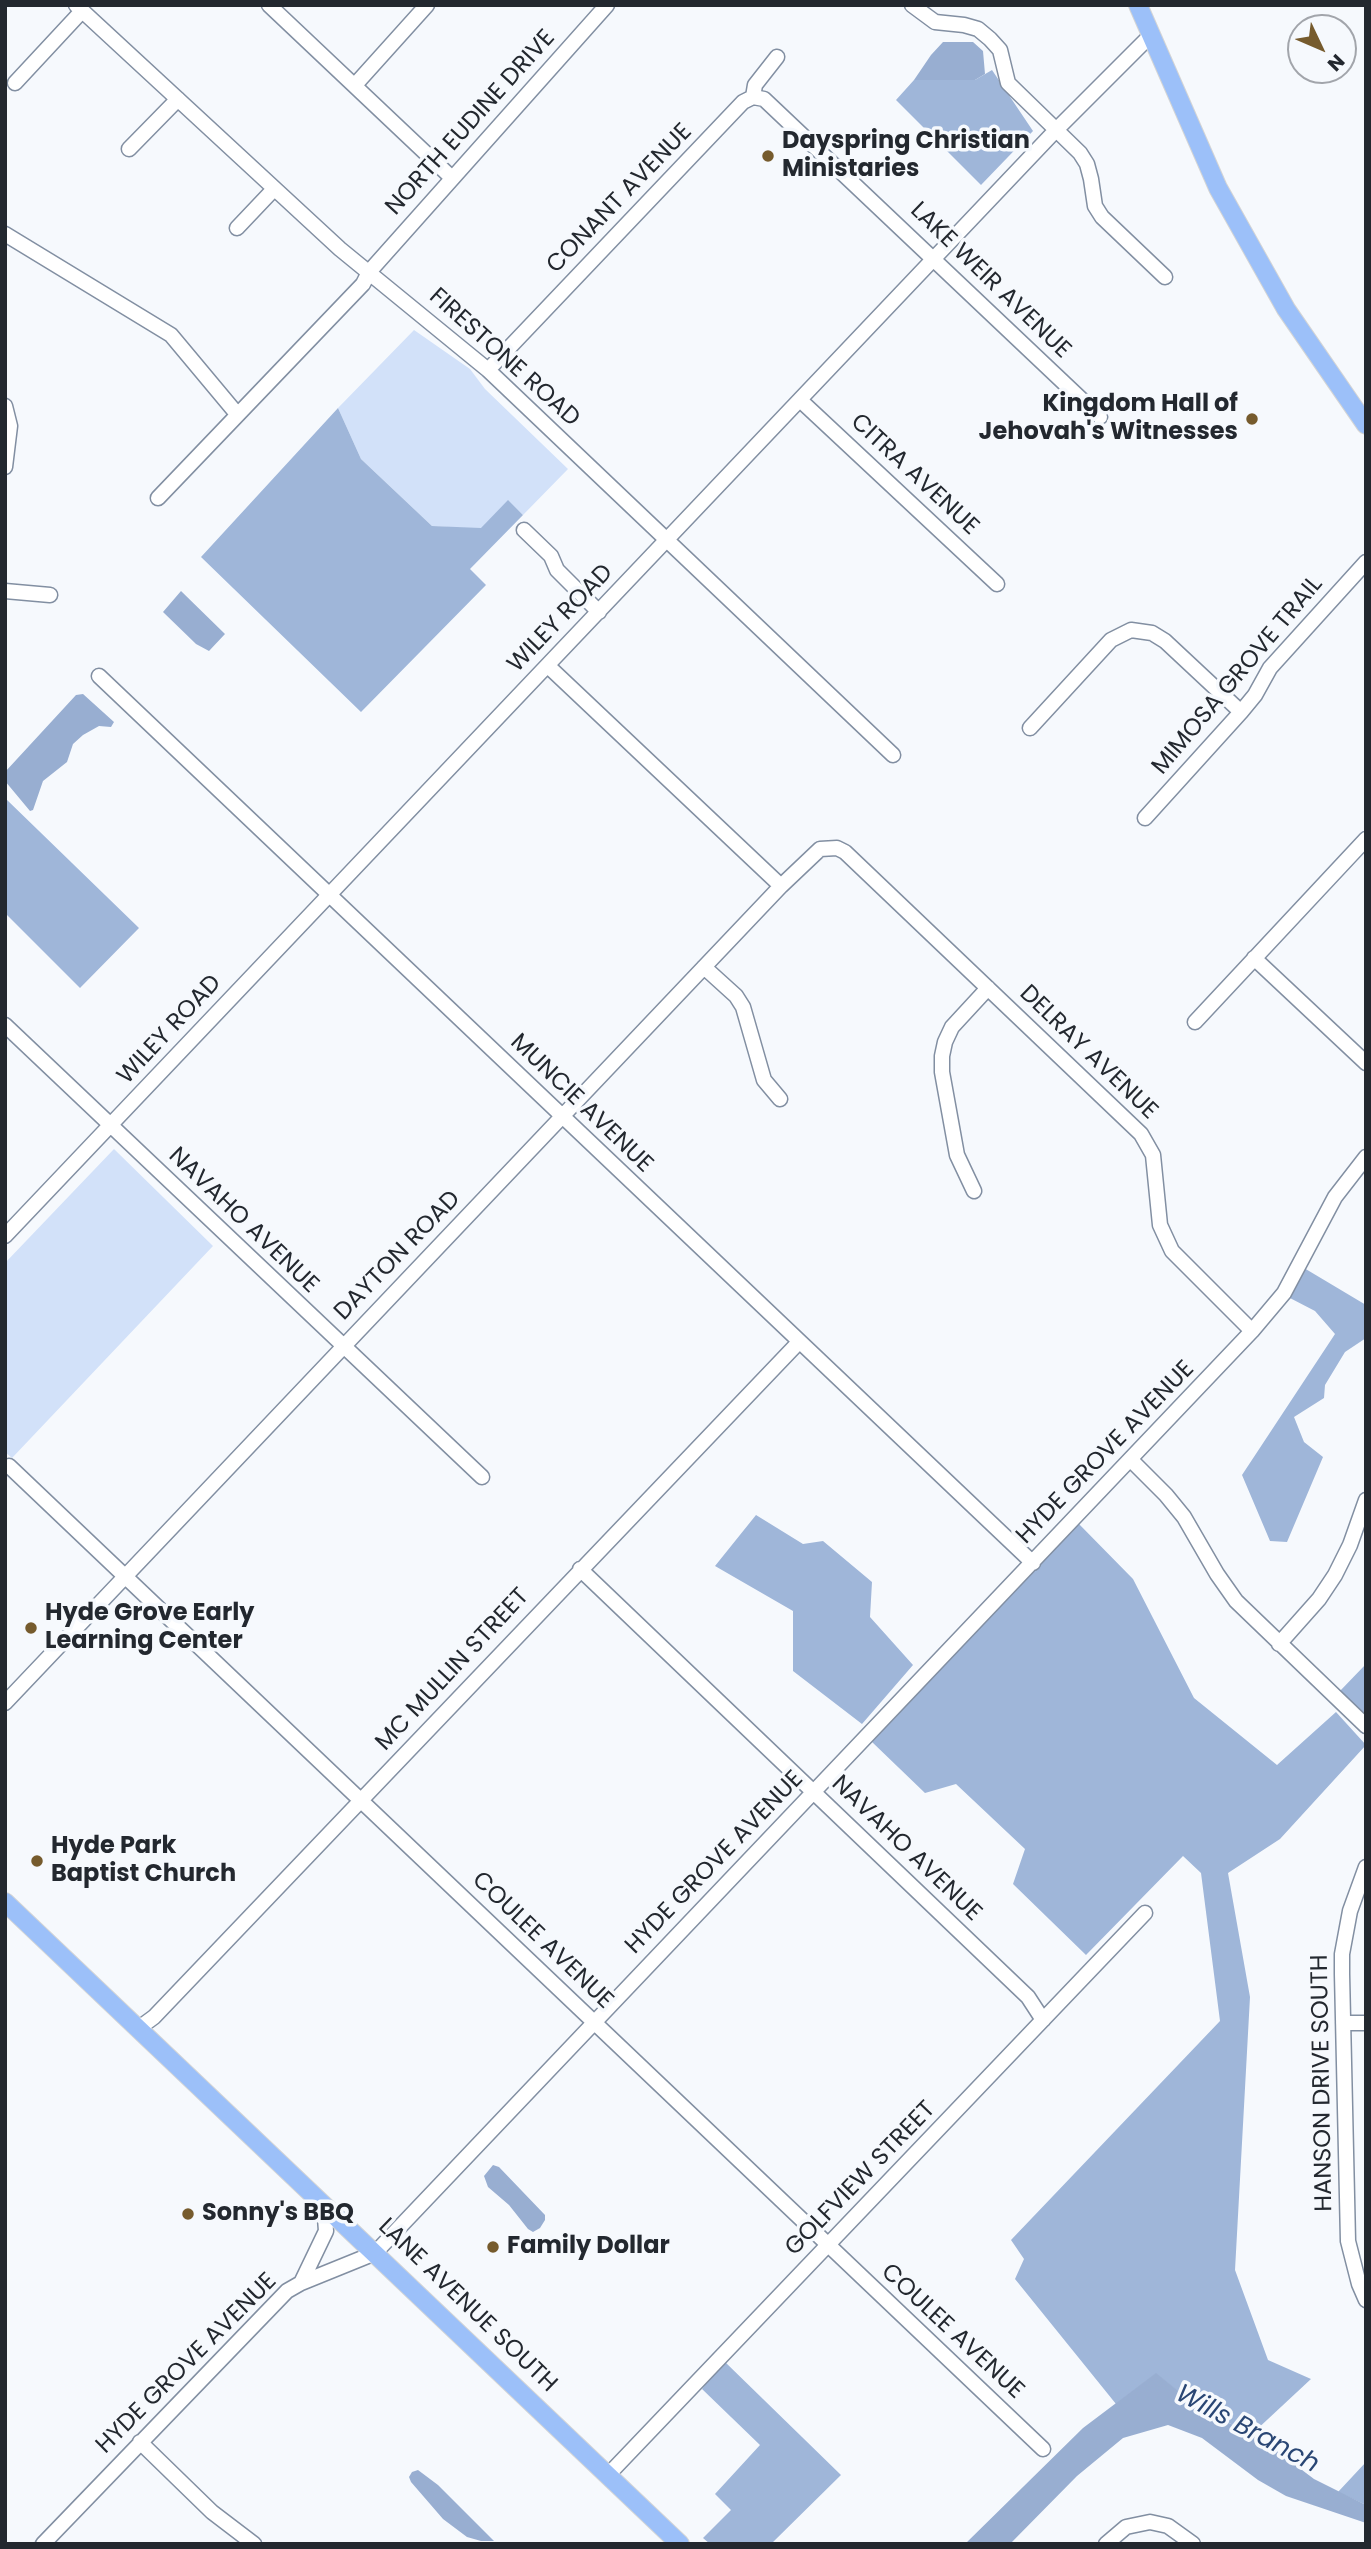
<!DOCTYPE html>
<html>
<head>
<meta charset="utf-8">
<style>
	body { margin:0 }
	#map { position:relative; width:1371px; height:2549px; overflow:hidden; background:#f6f9fd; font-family:Poppins,sans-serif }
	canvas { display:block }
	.frame { position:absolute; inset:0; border:7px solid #23282f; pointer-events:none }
	.north { position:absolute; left:1287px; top:14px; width:70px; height:70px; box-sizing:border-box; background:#f6f9fd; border:2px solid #a2a5ab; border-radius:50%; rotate:134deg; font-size:19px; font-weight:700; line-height:28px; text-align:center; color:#23282f }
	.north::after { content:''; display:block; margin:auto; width:24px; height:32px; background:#765b2d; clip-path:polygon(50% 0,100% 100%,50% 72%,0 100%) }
</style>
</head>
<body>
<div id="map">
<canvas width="1371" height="2549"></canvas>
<div class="frame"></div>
<div class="north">N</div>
</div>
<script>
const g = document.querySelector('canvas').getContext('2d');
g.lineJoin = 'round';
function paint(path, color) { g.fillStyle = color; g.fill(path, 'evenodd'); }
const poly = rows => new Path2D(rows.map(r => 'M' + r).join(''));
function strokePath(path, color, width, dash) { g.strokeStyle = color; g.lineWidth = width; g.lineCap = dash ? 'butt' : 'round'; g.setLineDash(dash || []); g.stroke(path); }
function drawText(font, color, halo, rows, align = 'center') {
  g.font = font + ' Poppins,sans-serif'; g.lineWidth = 7; g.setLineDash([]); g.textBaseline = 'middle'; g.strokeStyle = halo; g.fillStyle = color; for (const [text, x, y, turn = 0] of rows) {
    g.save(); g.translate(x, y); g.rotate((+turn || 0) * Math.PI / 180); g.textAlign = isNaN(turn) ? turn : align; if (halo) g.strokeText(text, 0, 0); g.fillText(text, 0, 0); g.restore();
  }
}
paint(poly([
	[414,330,470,369,485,389,568,469,523,515,508,501,481,529,432,526,361,459,338,408],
	[114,1149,213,1246,12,1458,5,1452,5,1263]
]), '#d2e1f9');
paint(poly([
	[992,70,1033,131,981,185,896,100,914,80,975,80],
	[338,408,361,459,432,526,481,528,508,500,523,515,470,569,486,585,361,712,201,557],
	[5,798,139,928,80,988,5,913],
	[1304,1268,1366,1305,1366,1338,1345,1352,1325,1385,1324,1398,1294,1417,1304,1442,1323,1457,1287,1542,1270,1541,1242,1475,1335,1334,1315,1311,1288,1297],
	[756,1515,803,1544,823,1541,872,1582,870,1617,913,1665,862,1724,793,1671,793,1611,715,1566],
	[1078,1523,1133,1579,1194,1698,1277,1765,1336,1712,1366,1745,1280,1839,1228,1873,1250,1997,1235,2270,1268,2360,1311,2379,1253,2433,1207,2414,1156,2374,1116,2404,1015,2279,1024,2259,1011,2240,1220,2021,1201,1873,1183,1856,1086,1955,1013,1884,1025,1849,956,1784,925,1793,872,1742],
	[1366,1664,1366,1717,1339,1692],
	[724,2361,841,2475,771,2544,710,2544,703,2538,731,2510,715,2494,760,2445,702,2389],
	[1366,2462,1366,2505,1338,2492]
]), '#9fb6d9');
paint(poly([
	[943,42,973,42,983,51,985,74,975,80,914,80,931,55],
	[181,591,225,634,209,651,196,644,163,612],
	[83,694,114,722,111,727,99,726,83,735,73,744,67,762,43,781,33,810,30,811,5,781,5,772,76,695],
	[493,2165,499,2167,545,2215,545,2220,540,2228,533,2232,528,2229,509,2205,488,2187,484,2176],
	[1156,2373,1207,2414,1253,2433,1314,2479,1366,2505,1366,2523,1286,2496,1258,2480,1202,2438,1168,2425,1123,2438,1077,2476,1010,2544,965,2544,1083,2428],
	[418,2470,438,2485,494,2541,481,2541,467,2537,443,2519,411,2482,409,2477,412,2472]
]), '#98aed1');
const minor = poly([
	[76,5,340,249,488,370,893,755],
	[269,5,452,178],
	[912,5,935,22,964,25,978,29,990,39,1000,50,1008,83,1080,153,1087,164,1091,179,1095,206,1102,217,1165,277],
	[15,83,82,11],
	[355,85,427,5],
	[753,97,764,99,1100,417],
	[753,97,755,85,777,57],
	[129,149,178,99],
	[237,228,274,189],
	[5,234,171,335,237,414],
	[488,370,743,102,753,97],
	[800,400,997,584],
	[5,406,10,426,5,467],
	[158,498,363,284,369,272,607,5],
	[524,530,551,556,557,570,599,612],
	[5,591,50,595],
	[548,666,781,886],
	[99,676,1033,1563],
	[1030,728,1111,640,1131,630,1152,633,1165,641,1241,712],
	[1145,818,1241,712,1255,695,1270,668,1366,562],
	[1254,958,1366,1063],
	[704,967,736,996,743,1007,764,1080,780,1099],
	[1195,1022,1366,839],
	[5,1025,482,1477],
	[974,1191,957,1155,942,1072,942,1056,945,1042,952,1027,988,988],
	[5,1236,1056,130,1151,35],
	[1131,1460,1166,1495,1184,1517,1217,1574,1236,1601,1366,1726],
	[9,1466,1043,2449],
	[580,1569,1028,1997,1043,2020],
	[1279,1644,1319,1599,1335,1575,1350,1545,1366,1500],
	[5,1703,781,886,820,849,837,848,845,852,1141,1134,1153,1155,1160,1225,1172,1251,1252,1331],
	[1366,1867,1350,1911,1342,1954,1342,1974,1348,2241,1359,2284,1366,2300],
	[1343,2023,1366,2023],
	[139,2028,154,2017,799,1342],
	[301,2283,326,2231,324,2204],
	[140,2442,212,2512,254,2544],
	[608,2475,1145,1913],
	[43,2544,287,2291,301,2283,375,2253,1252,1331,1284,1293,1335,1197,1366,1157],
	[1106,2544,1126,2527,1150,2522,1168,2526,1193,2544]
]);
const major = poly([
	[1138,5,1218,188,1286,309,1366,425],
	[5,1902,680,2544]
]);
strokePath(minor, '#828fa2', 17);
strokePath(major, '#d3d4d5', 20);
strokePath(minor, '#fff', 14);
strokePath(major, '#9cc0f9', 18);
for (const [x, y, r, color] of [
	[768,156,7,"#765b2d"],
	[1252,419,7,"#765b2d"],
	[31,1628,7,"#765b2d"],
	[37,1861,7,"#765b2d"],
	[188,2214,7,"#765b2d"],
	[493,2247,7,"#765b2d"]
]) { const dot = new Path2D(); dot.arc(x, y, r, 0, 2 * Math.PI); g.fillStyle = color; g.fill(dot); strokePath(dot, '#f6f9fd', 2.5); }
drawText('24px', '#23282f', '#f6f9fd', [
	["NORTH EUDINE DRIVE",471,123,-48],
	["CONANT AVENUE",620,199,-46],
	["LAKE WEIR AVENUE",990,281,44],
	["FIRESTONE ROAD",504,358,42],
	["CITRA AVENUE",914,475,43],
	["WILEY ROAD",561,619,-46],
	["MIMOSA GROVE TRAIL",1238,676,-50],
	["WILEY ROAD",170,1030,-47],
	["DELRAY AVENUE",1088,1053,44],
	["MUNCIE AVENUE",581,1104,44],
	["NAVAHO AVENUE",243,1221,44],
	["DAYTON ROAD",398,1256,-46],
	["HYDE GROVE AVENUE",1106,1453,-46],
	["MC MULLIN STREET",453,1670,-47],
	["NAVAHO AVENUE",906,1849,44],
	["HYDE GROVE AVENUE",715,1863,-46],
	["COULEE AVENUE",542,1941,44],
	["HANSON DRIVE SOUTH",1323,2083,-91],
	["GOLFVIEW STREET",861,2179,-46],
	["LANE AVENUE SOUTH",467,2306,44],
	["COULEE AVENUE",952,2332,43],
	["HYDE GROVE AVENUE",187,2364,-45]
]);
drawText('bold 24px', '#23282f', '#f6f9fd', [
	["Dayspring Christian",782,142],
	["Ministaries",782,170],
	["Kingdom Hall of",1238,405,"right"],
	["Jehovah's Witnesses",1238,433,"right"],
	["Hyde Grove Early",45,1614],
	["Learning Center",45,1642],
	["Hyde Park",51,1847],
	["Baptist Church",51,1875],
	["Sonny's BBQ",202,2214],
	["Family Dollar",507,2247]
], 'left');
drawText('italic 26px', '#294674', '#f6f9fd', [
	["Wills Branch",1247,2430,28]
]);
</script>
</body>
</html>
